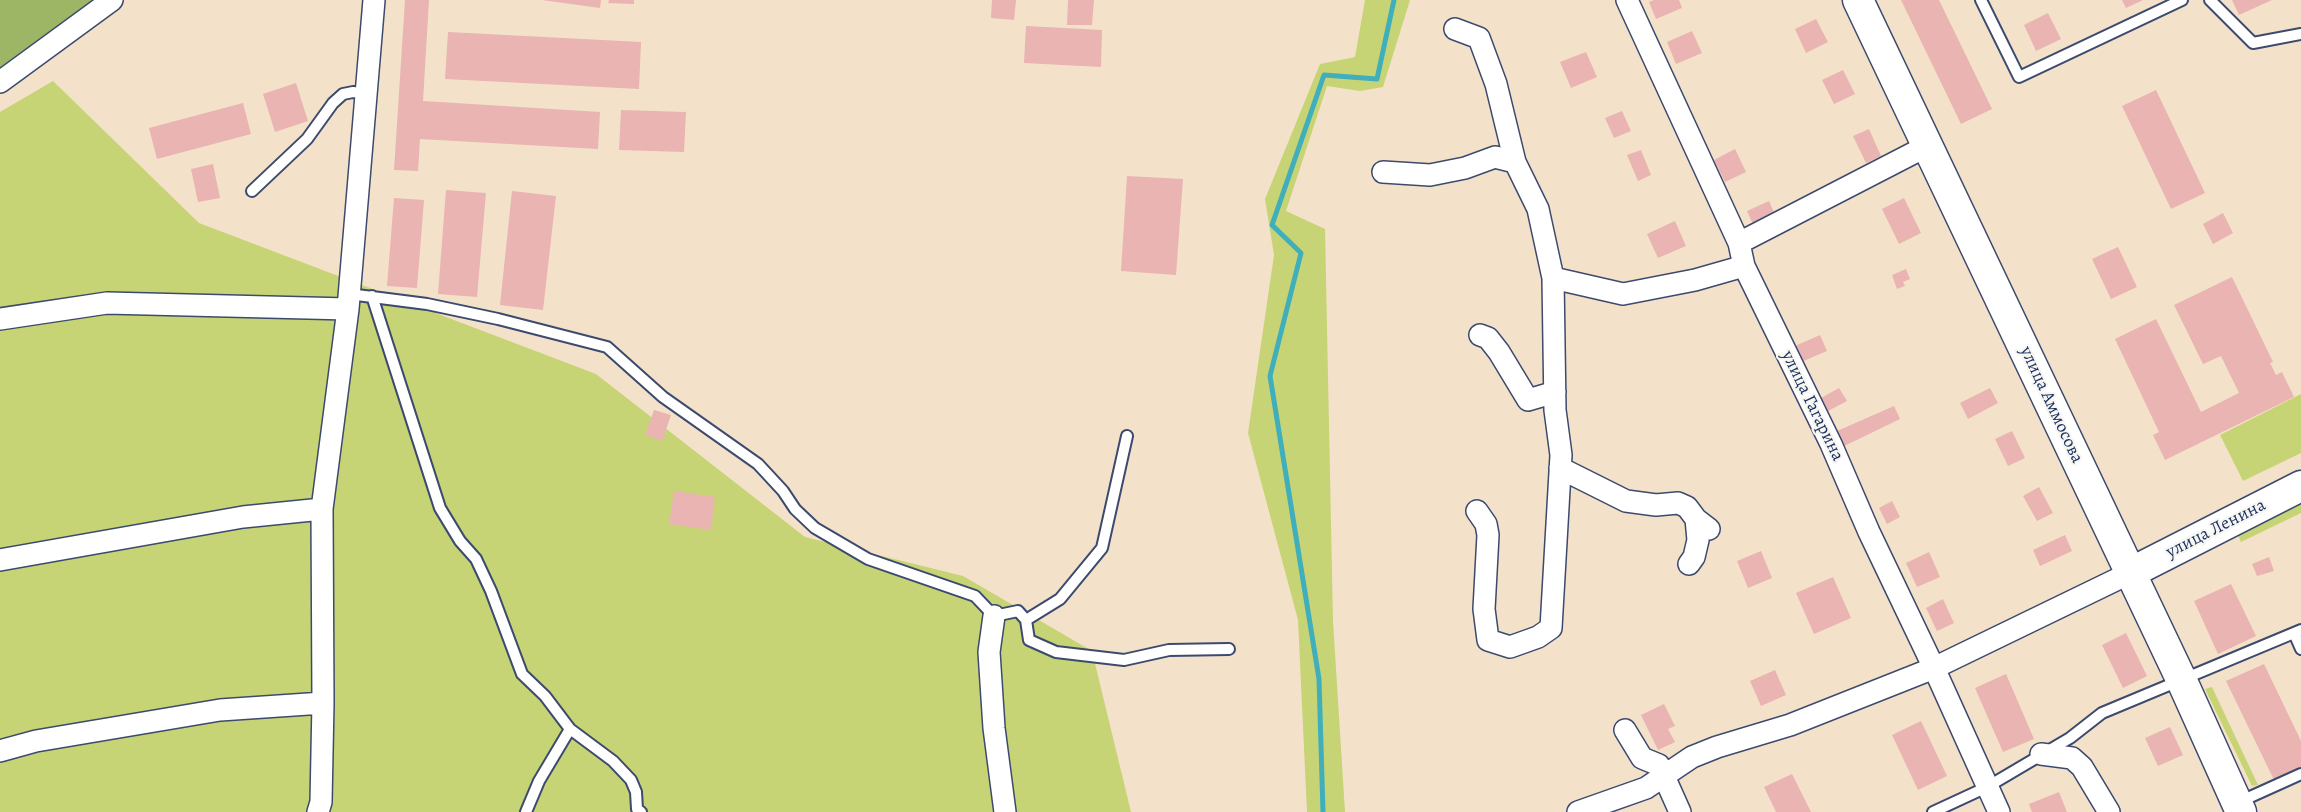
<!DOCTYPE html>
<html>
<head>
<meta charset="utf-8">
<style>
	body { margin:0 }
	canvas { display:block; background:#f4e1c9 }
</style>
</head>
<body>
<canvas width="2301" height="812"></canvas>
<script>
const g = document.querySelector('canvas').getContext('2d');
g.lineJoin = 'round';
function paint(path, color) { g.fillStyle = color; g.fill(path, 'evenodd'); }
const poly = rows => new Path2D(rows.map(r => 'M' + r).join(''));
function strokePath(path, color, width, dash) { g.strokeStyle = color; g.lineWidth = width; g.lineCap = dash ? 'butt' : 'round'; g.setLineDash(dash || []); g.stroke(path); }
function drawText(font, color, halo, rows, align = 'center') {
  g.font = font + ' Alegreya,serif'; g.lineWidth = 4.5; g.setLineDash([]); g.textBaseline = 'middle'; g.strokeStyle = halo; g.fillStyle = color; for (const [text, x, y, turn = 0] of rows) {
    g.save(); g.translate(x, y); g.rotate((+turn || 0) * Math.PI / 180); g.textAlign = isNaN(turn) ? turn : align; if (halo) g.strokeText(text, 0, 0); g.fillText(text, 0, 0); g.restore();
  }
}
paint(poly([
	[1365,0,1410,0,1383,87,1360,91,1327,86,1286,211,1325,229,1333,621,1345,812,1307,812,1298,620,1248,433,1274,255,1265,199,1320,64,1355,57],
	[53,81,199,223,596,374,805,537,963,576,1092,651,1131,812,0,812,0,112],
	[2301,394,2301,453,2243,481,2220,435],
	[2301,504,2301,513,2241,542,2238,535],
	[2212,687,2258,785,2252,786,2205,689]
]), '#c7d475');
paint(poly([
	[0,0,101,0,0,69]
]), '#9db666');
strokePath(poly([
	[1323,812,1319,679,1270,376,1301,253,1272,225,1324,75,1377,79,1394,0]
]), '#40afbb', 5);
paint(poly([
	[405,0,429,0,423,101,600,112,598,149,420,139,418,171,394,170],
	[542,0,601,0,600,8],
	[609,0,634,0,634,4,608,3],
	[992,0,1016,0,1014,20,991,18],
	[1068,0,1094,0,1092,25,1067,25],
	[1654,0,1679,0,1682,8,1656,19,1649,2],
	[1901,0,1939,0,1992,109,1961,124],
	[2122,0,2143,0,2126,8],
	[2232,0,2272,0,2239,15],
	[2048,13,2061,39,2036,51,2024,25],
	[1816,19,1828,42,1806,53,1795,29],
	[1026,26,1102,30,1101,67,1024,63],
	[1692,31,1702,53,1676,64,1667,42],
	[448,32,641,42,639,89,445,79],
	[1586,52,1597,77,1571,88,1560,62],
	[1843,70,1855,94,1834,104,1822,80],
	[296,83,308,121,275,132,263,94],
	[2156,90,2205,193,2171,209,2122,106],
	[243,103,251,134,157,159,149,128],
	[621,110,686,112,684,152,619,150],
	[1622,111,1631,131,1614,138,1605,118],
	[1869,129,1881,156,1866,163,1853,136],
	[1735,149,1746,172,1725,182,1714,160],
	[1641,150,1651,175,1638,181,1627,155],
	[213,164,220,198,198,202,191,169],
	[1127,176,1183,179,1176,275,1121,271],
	[446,190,486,193,477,297,438,294],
	[512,191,556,196,543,310,500,305],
	[394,198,424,200,417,288,387,286],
	[1904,198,1921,233,1899,244,1882,209],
	[1769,201,1776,217,1754,227,1747,211],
	[2223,213,2233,233,2213,244,2203,224],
	[1675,221,1686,246,1658,258,1647,234],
	[2118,247,2137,287,2111,299,2092,259],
	[1906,269,1910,279,1903,282,1905,286,1897,289,1892,275],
	[2232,277,2273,362,2270,363,2276,375,2282,372,2294,397,2165,460,2153,435,2159,432,2115,339,2156,319,2201,412,2239,393,2221,356,2203,364,2174,305],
	[1820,335,1827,351,1801,362,1795,346],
	[1839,388,1847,401,1828,411,1821,398],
	[1990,388,1998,403,1968,419,1960,403],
	[1894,406,1900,419,1836,450,1828,435],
	[654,410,671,415,662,441,645,435],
	[2012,431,2025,458,2008,466,1995,439],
	[2039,487,2053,513,2037,521,2023,496],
	[674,491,715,497,711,530,669,524],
	[1892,501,1900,517,1887,524,1879,508],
	[2065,535,2072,551,2040,566,2033,550],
	[1761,551,1772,578,1748,588,1737,561],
	[1929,552,1940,577,1917,587,1906,563],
	[2269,557,2274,571,2257,576,2252,564],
	[1833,577,1851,618,1814,634,1796,593],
	[2231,584,2256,636,2218,654,2194,601],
	[1943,599,1954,623,1937,631,1926,608],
	[2126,633,2147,676,2123,688,2102,645],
	[2264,664,2301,741,2301,769,2275,782,2226,681],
	[1775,670,1786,695,1761,706,1750,681],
	[2006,674,2034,739,2003,752,1975,688],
	[1664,704,1675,726,1668,729,1675,742,1658,750,1641,715],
	[1921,721,1947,776,1918,790,1892,735],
	[2170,727,2183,755,2158,766,2145,738],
	[1792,774,1811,812,1776,812,1764,787],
	[2059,792,2067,812,2032,812,2029,804]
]), '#e9b4b1');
const lane = poly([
	[1981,0,2019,77,2182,0],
	[2210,0,2253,43,2301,34],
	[252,191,307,139,333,103,343,94,353,92,367,94],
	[349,294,427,304,498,319,607,347,663,397,758,464,783,491,795,509,815,528,868,559,975,596,994,616,1018,611,1026,620,1060,599,1102,548,1127,436],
	[372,296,440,508,460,541,476,559,491,591,522,674,545,696,570,729,613,761,631,780,636,792,637,809,641,812],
	[1026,620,1029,640,1056,652,1124,660,1169,650,1229,649],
	[2294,633,2301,649],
	[2239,802,2301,774],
	[526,812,539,781,570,729],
	[1933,812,1987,787,2070,738,2102,713,2301,630]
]);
const street = poly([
	[1627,0,1739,243,1744,266,1831,444,1869,532,1934,668,1999,812],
	[1455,29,1479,38,1496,84,1515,162,1538,209,1553,278,1555,410,1561,455,1551,628,1538,637,1510,647,1488,640,1484,609,1488,535,1486,524,1477,511],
	[0,82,112,0],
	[1383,172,1430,175,1465,168,1495,157,1515,162],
	[1739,243,1927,146],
	[1553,278,1623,294,1695,280,1744,266],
	[0,319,107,303,348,309],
	[1480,335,1488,338,1499,352,1528,400,1555,392],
	[1560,468,1626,501,1656,505,1678,503,1687,507,1696,519,1709,529],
	[0,560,243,517,322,509],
	[1689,564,1694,557,1698,540,1696,519],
	[994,616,989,652,994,728,1005,812],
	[1625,730,1642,758,1659,765,1680,812],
	[0,751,36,741,220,710,323,703],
	[2041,754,2072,758,2082,767,2109,812],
	[318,812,321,802,323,703,322,509,348,309,374,0],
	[1578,812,1646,788,1692,757,1717,747,1790,725,1934,668,2130,573]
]);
const secondary = poly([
	[1858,0,2182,681,2241,812],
	[2130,573,2301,486]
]);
strokePath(lane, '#3c4a6e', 14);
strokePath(street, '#3c4a6e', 24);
strokePath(secondary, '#3c4a6e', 33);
strokePath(lane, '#fff', 10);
strokePath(street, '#fff', 21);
strokePath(secondary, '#fff', 30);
drawText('18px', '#1b2f5e', '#f6f6f2', [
	["улица Аммосова",2051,405,65],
	["улица Гагарина",1812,406,64],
	["улица Ленина",2216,529,-27]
]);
</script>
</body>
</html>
